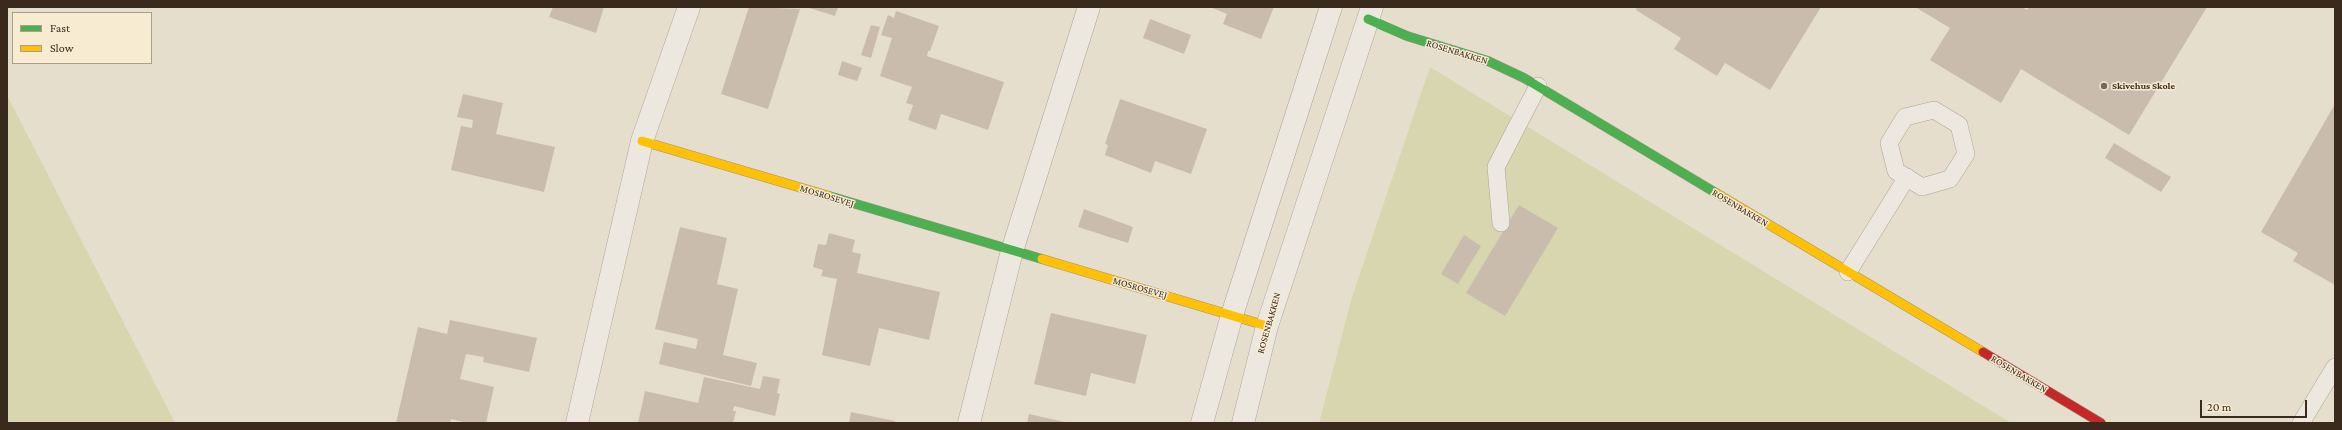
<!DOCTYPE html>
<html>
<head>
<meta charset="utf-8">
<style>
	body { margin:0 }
	#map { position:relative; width:2342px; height:430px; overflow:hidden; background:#e6decc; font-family:"Crimson Pro",serif }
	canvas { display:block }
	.frame { position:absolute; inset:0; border:8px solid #3a2a1d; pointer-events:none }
	.legend { position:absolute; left:12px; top:12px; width:140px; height:52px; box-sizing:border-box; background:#f7ebd2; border:1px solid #ab9e8a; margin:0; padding:5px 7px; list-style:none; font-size:12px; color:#3a2a1d }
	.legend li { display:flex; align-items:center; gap:8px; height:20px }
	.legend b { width:20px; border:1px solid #ab9e8a }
	.scale { position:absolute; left:2200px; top:400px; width:107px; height:18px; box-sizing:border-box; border:2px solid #3a2a1d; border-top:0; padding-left:5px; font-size:12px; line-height:14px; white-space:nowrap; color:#3a2a1d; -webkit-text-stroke:3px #f7ebd2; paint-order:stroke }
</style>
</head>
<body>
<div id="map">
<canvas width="2342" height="430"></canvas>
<div class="frame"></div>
<ul class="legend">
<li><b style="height:5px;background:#4caf50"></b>Fast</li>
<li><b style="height:5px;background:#ffc107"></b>Slow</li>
</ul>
<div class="scale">20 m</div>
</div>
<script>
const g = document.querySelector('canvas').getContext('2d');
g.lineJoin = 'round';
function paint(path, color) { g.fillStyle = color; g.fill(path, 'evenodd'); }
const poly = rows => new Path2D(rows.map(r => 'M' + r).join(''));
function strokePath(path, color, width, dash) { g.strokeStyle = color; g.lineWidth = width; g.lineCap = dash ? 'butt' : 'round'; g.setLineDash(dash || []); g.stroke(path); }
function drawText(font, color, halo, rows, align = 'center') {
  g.font = font + ' "Crimson Pro",serif'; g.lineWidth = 3; g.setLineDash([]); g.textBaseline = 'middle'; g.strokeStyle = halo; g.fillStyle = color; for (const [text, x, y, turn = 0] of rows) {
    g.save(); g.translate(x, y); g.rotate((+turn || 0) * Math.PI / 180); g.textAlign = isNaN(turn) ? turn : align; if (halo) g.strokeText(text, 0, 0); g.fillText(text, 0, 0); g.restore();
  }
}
paint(poly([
	[1430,67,2011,423,1319,423,1352,297],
	[7,95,175,423,7,423]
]), '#d7d6ae');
paint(poly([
	[553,7,604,7,596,33,549,17],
	[749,7,800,9,768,109,721,94],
	[806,7,838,7,835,16],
	[1210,7,1274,7,1261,39,1223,24,1227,14],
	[1637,7,1821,7,1770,90,1725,63,1717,76,1674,49,1681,38,1636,10],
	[1915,7,2022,7,2027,10,2029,7,2207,7,2129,135,2021,69,2001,103,1930,60,1950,28],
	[896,11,939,26,930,51,928,51,927,56,1004,82,988,130,941,114,936,130,908,120,913,105,906,103,912,87,880,76,892,38,881,35,888,15,894,18],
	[1150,19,1191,35,1184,54,1143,38],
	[871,25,880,27,871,58,861,55],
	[842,61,862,68,857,81,838,75],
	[463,94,503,103,496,134,555,147,544,192,451,170,461,126,472,128,473,120,457,117],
	[1120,99,1207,129,1191,174,1155,161,1151,173,1105,155,1108,145,1105,144],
	[2335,104,2335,285,2293,261,2298,253,2261,232],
	[2114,143,2171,177,2161,192,2105,158],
	[1519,205,1558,228,1505,316,1466,293],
	[1084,209,1133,227,1128,243,1078,227],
	[680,227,727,238,717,284,738,289,723,355,757,363,751,386,659,364,664,342,696,349,698,339,655,329],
	[829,233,855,240,852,252,861,254,857,273,940,292,929,340,879,328,870,366,822,355,837,279,821,276,823,270,813,267,818,244,826,245],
	[1464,235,1481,246,1458,284,1441,274],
	[1051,313,1147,335,1135,384,1091,373,1086,396,1034,384],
	[450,320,537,338,529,372,483,362,484,357,466,354,460,379,494,387,486,423,468,423,451,419,450,423,396,423,418,327,447,334],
	[763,376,780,379,777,393,780,394,775,416,734,406,733,411,736,411,733,423,638,423,645,391,698,403,704,377,760,389],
	[851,412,895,421,895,423,849,423],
	[1029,414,1065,422,1065,423,1027,423]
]), '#cabcad');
const lane = poly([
	[1934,110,1959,125,1966,154,1950,179,1922,187,1896,171,1889,143,1905,117,1934,110],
	[1501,223,1496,167,1538,86],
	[1848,272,1907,177],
	[2301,423,2335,367]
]);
const street = poly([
	[577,423,642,141,689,7],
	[969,423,1012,251,1089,7],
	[1202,423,1232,315,1331,7],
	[1243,423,1267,326,1372,7]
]);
const fast = poly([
	[1368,19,1407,36,1488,61,1524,78,1716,193],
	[829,196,1042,259]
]);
const slow = poly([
	[642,141,829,196],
	[1716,193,1983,352],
	[1042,259,1267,326]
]);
const jam = poly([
	[1983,352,2101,423]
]);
strokePath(lane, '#aba396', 18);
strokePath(street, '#aba396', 23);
strokePath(fast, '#9b9285', 10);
strokePath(slow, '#9b9285', 10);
strokePath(jam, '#9b9285', 10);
strokePath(lane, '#ede8df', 17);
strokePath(street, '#ede8df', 22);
strokePath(fast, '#4caf50', 9);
strokePath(slow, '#ffc107', 9);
strokePath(jam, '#c62828', 9);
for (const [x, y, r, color] of [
	[2104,86,4,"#76695a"]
]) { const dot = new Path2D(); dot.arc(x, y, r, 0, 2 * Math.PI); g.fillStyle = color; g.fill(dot); strokePath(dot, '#f7ebd2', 1.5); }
drawText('10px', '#3a2a1d', '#f7ebd2', [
	["ROSENBAKKEN",1457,52,17],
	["MOSROSEVEJ",827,196,17],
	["ROSENBAKKEN",1740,208,31],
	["MOSROSEVEJ",1140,288,16],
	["ROSENBAKKEN",1269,323,-74],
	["ROSENBAKKEN",2019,374,31]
]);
drawText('bold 10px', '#3a2a1d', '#f7ebd2', [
	["Skivehus Skole",2112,86]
], 'left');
</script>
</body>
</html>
